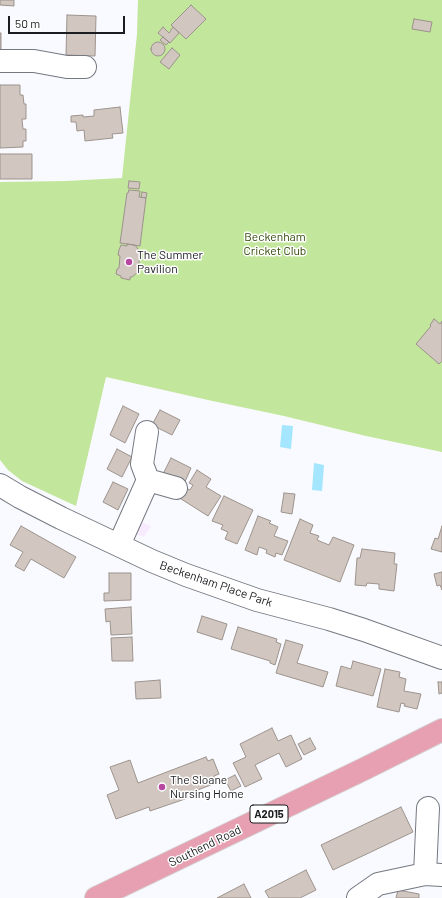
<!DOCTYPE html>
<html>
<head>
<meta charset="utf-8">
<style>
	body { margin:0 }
	#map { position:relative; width:442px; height:898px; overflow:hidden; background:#f9faff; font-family:Barlow,sans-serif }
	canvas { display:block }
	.scale { position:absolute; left:8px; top:16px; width:117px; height:18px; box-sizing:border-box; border:2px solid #1b1c1f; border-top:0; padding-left:5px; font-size:12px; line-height:14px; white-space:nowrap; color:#1b1c1f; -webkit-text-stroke:3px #fff; paint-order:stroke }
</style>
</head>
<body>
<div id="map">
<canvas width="442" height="898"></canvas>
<div class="scale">50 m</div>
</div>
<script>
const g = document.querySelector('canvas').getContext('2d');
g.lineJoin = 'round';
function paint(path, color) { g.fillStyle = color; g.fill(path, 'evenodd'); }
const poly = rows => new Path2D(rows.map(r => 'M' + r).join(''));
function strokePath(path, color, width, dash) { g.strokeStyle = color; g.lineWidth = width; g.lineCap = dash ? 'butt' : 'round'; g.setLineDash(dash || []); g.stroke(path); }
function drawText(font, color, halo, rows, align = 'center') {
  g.font = font + ' Barlow,sans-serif'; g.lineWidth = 3; g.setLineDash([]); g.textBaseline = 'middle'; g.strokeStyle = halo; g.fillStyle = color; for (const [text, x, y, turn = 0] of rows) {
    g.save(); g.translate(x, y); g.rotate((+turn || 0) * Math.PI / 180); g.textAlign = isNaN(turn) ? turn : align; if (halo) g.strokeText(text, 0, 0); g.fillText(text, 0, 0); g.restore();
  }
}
paint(poly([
	[139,521,151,526,144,537,133,533]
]), '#f9ebff');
paint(poly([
	[138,0,442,0,442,452,366,436,284,416,208,400,106,377,76,506,22,481,8,470,0,460,0,182,66,181,122,178,137,34]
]), '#c2e69b');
paint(poly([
	[282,425,293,426,291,449,280,447],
	[314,463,324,465,322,491,312,490]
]), '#a4e6fe');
const building = poly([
	[0,0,14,0,14,6,0,5,0,0],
	[191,5,206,19,186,39,171,25,191,5],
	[67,15,96,16,95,56,66,55,67,15],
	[414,19,432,22,430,32,412,29,414,19],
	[163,27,169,33,173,27,179,33,170,43,158,33,163,27],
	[0,33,1,33,1,53,0,53,0,33],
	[163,37,169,42,166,45,160,40,163,37],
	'151 49a7 7 0 1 1 14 0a7 7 0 1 1-14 0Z',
	[172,48,180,55,169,69,160,62,172,48],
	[0,85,20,85,20,95,23,95,24,104,26,104,26,119,22,119,23,129,26,129,26,141,23,141,23,147,0,148,0,85],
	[120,107,123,133,112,134,113,138,85,141,84,130,77,131,76,122,71,122,71,116,83,115,83,117,94,116,94,110,120,107],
	[0,154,32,154,32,179,0,179,0,154],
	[129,181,140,182,139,189,128,188,129,181],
	[129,190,140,191,139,197,146,198,140,246,120,243,127,193,128,193,129,190],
	[142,192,147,193,146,198,141,197,142,192],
	[127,244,135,245,140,252,138,272,132,277,130,277,130,280,121,278,121,276,116,274,117,269,119,268,120,256,118,255,119,250,121,245,127,246,127,244],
	[434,319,440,324,442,321,442,361,439,364,416,344,431,326,430,325,434,319],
	[123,406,139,414,125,443,110,435,123,406],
	[160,410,180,420,172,435,152,425,160,410],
	[117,449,132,457,122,477,107,469,117,449],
	[171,458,191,468,184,484,163,474,171,458],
	[197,470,211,479,206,487,221,496,208,516,178,497,184,487,190,490,193,485,189,483,197,470],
	[113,482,128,489,118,510,103,502,113,482],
	[284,493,295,494,292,514,281,512,284,493],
	[224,496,253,510,237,544,225,539,228,532,221,529,223,525,212,521,224,496],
	[258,516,271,521,269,523,278,527,274,536,288,541,282,555,276,553,275,557,266,553,267,550,259,547,257,555,245,550,258,516],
	[300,519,313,525,310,533,319,536,317,540,329,545,333,537,354,545,340,582,284,560,300,519],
	[21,526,76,557,64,578,31,559,24,571,15,566,23,552,10,545,21,526],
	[442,526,442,552,431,549,435,538,438,539,442,526],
	[362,549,395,553,394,564,397,564,394,591,379,589,379,584,367,583,366,586,355,585,357,558,360,558,362,549],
	[442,572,442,590,440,585,437,586,434,574,442,572],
	[109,573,131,573,131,600,104,601,104,593,109,593,109,573],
	[131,607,132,634,111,635,110,621,106,622,105,609,131,607],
	[202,616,227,624,222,640,197,632,202,616],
	[238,627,277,639,276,642,281,644,275,665,270,663,270,661,231,649,238,627],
	[132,637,133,661,112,661,111,638,132,637],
	[286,640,303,645,297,663,328,672,323,687,276,673,286,640],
	[353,661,381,669,373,696,336,686,341,666,351,669,353,661],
	[385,669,400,672,399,677,406,679,404,691,421,694,417,709,404,706,405,704,401,703,399,712,377,707,385,669],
	[160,680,161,698,136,699,135,682,160,680],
	[438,682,442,682,442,693,439,694,438,682],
	[272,728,278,741,291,735,302,759,286,767,279,753,255,765,262,779,245,787,233,763,246,757,240,744,272,728],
	[310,738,316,749,304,755,298,744,310,738],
	[206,757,208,761,213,759,219,774,214,776,216,783,187,794,188,798,150,811,149,807,116,819,107,795,119,790,110,767,130,760,138,783,206,757],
	[235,775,241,786,231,791,225,780,235,775],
	[401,807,413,832,333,870,321,845,401,807],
	[306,870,316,890,300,898,269,898,265,891,306,870],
	[244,884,251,898,217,898,244,884],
	[398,890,419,894,419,898,396,898,398,890]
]);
paint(building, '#d1c6c0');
strokePath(building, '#9d938d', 1);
const minor = poly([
	[0,61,34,61,67,67,85,67],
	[148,480,176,488],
	[0,485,20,497,61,518,152,561,186,575,257,600,329,619,364,630,442,658],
	[119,545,148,480,142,464,147,432],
	[425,874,428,808],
	[358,898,378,884,425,874,442,875]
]);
const major = poly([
	[96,898,364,769,442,730]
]);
strokePath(minor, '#757881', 24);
strokePath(major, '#d6d6d7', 24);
strokePath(minor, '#fff', 22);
strokePath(major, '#e6a0b1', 22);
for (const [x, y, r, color] of [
	[129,262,4,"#b847a2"],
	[162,787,4,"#b847a2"]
]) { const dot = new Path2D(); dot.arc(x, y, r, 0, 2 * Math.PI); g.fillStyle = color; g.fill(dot); strokePath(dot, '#fff', 1.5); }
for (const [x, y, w] of [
	[269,814,38]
]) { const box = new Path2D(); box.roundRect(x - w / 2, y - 9, w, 18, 3); g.fillStyle = '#fff'; g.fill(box); strokePath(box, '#1b1c1f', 1); }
drawText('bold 11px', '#1b1c1f', null, [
	["A2015",269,814]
]);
drawText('12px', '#304809', '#fff', [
	["Beckenham",275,237],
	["Cricket Club",275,251]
]);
drawText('12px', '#1b1c1f', '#fff', [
	["The Summer",137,255],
	["Pavilion",137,269],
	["The Sloane",170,780],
	["Nursing Home",170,794]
], 'left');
drawText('12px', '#1b1c1f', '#fff', [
	["Beckenham Place Park",216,584,19],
	["Southend Road",205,846,-26]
]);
</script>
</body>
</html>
